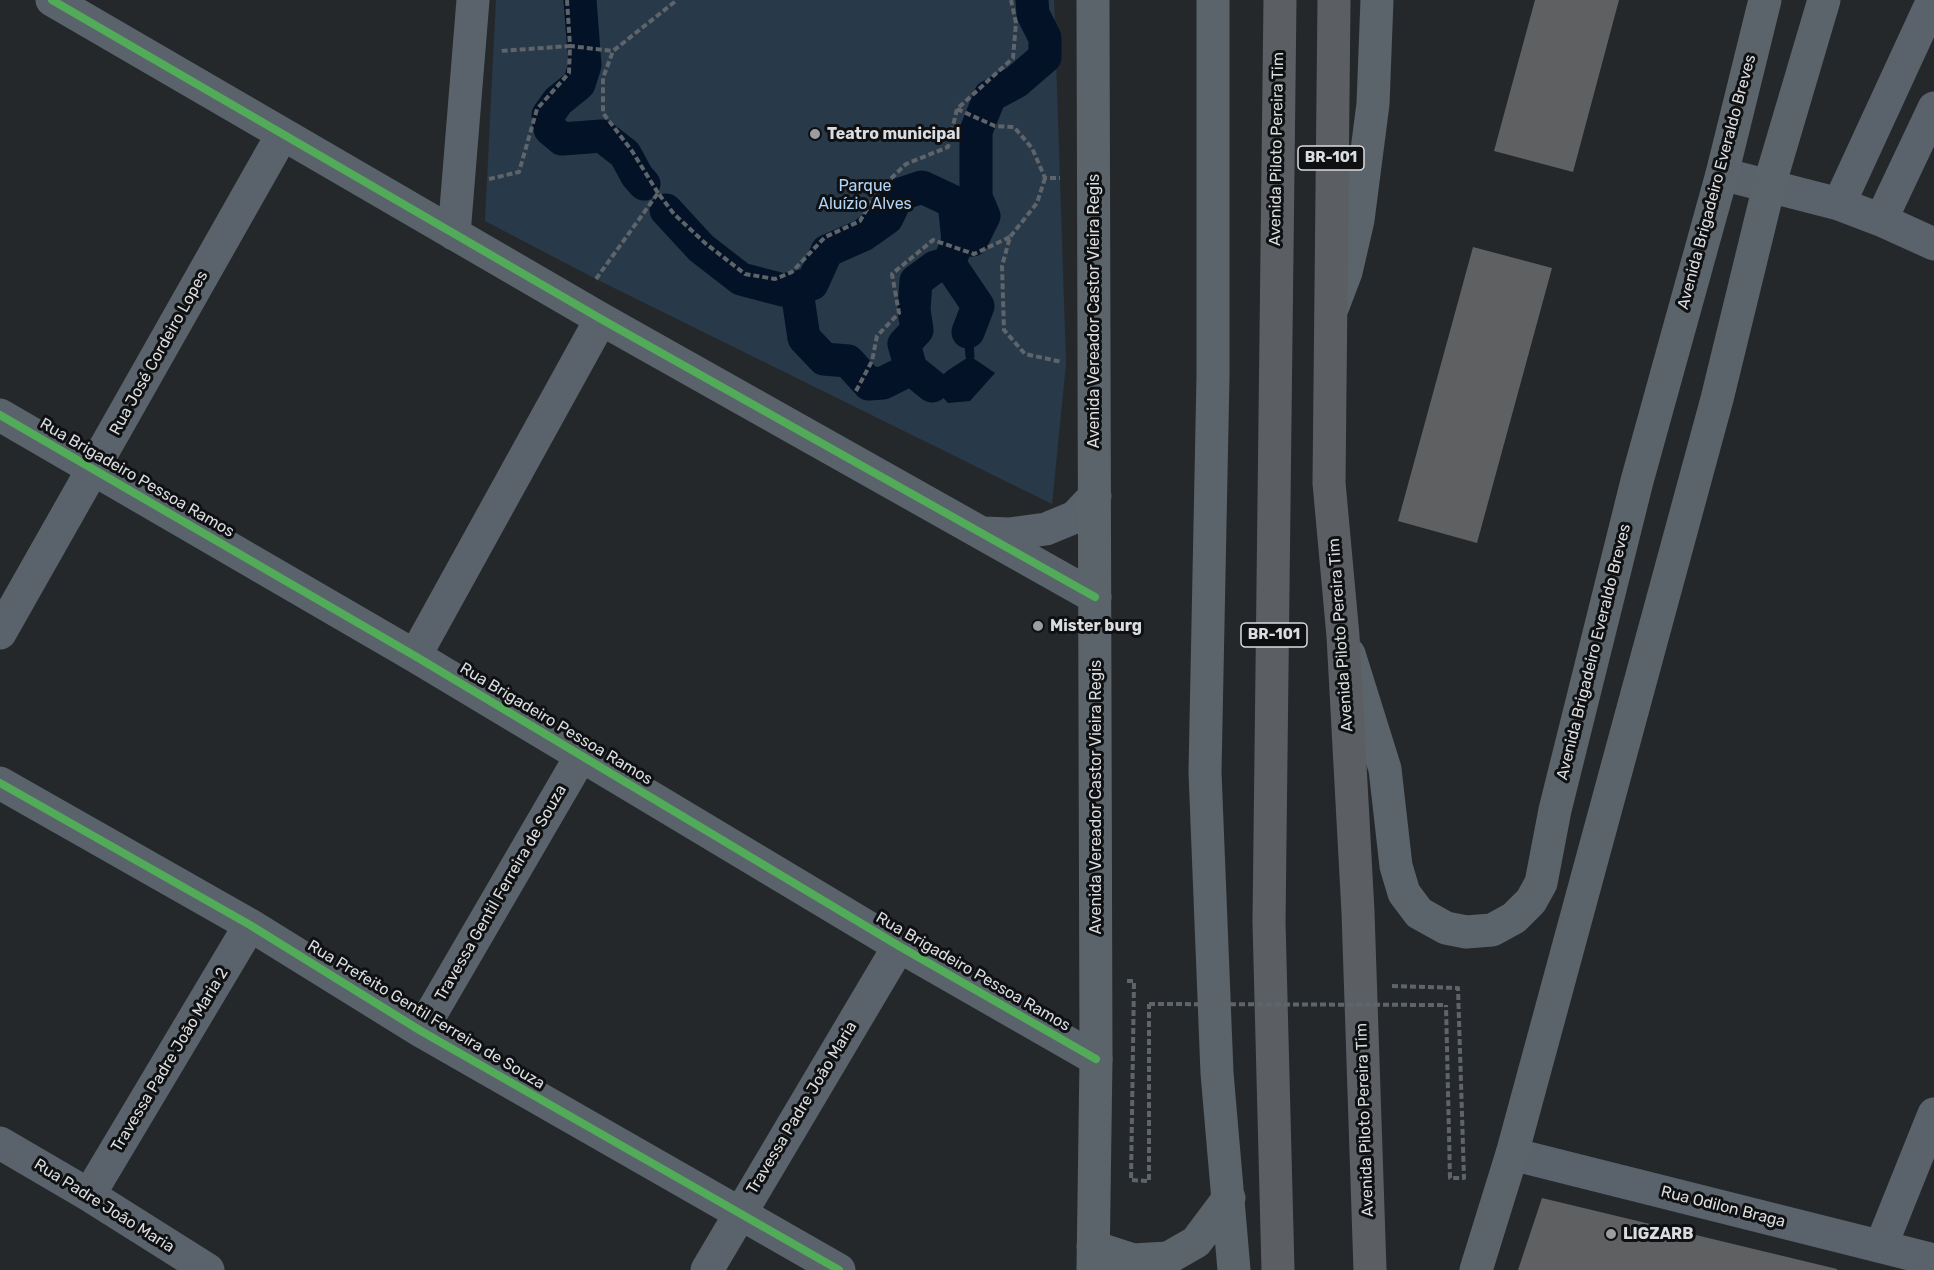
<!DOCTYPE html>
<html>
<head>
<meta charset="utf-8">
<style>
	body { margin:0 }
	canvas { display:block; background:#25282a }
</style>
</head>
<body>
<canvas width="1934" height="1270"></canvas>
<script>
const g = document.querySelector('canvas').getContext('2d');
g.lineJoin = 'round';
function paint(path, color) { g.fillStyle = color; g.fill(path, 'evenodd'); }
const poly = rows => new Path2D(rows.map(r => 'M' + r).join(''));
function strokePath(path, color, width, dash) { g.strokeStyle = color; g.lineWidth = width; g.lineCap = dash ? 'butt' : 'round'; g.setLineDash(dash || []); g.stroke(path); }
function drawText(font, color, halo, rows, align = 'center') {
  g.font = font + ' Rubik,sans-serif'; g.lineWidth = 6; g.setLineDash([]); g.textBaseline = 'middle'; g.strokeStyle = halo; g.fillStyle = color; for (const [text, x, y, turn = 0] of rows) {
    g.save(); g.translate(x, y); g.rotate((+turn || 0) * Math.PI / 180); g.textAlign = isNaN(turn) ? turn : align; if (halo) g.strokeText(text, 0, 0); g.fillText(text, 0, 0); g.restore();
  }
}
paint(poly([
	[496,0,1054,0,1066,363,1052,504,596,279,485,221]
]), '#28394a');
paint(poly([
	[970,356,995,373,970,401,948,403,932,386,947,371]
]), '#031226');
strokePath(poly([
	[968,332,970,356]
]), '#031226', 9);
strokePath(poly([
	[580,0,585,65,579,84,558,101,548,115,550,129,562,139,602,136,625,154,637,176,644,184],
	[666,210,701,248,741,279,783,290,812,284,827,251,863,235,887,218,898,195,922,187,954,202,958,241,949,263,978,306,968,332],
	[958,241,972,240,984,216,976,197,976,131,990,96,1016,82,1045,57,1045,38,1033,14,1032,0],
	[792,288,798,298,804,338,824,359,848,361,869,384,883,383,911,369],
	[932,386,911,369,904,344,917,330,914,310,916,281,935,267,949,263]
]), '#031226', 33);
paint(poly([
	[1535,0,1619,0,1573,172,1494,151],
	[1473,247,1552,268,1477,543,1398,521],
	[1542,1198,1837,1269,1837,1270,1518,1270]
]), '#5e6062');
strokePath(poly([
	[567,0,570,46,613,51],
	[957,109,995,126,1014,127,1032,148,1045,178,1060,178],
	[1045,178,1037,203,1010,237,1002,266,1004,330,1025,354,1062,362],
	[489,179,519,172,537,109,569,73,570,46,500,51],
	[658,193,632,151,603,113,603,78,613,51,677,0],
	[596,279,658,193,674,214,705,243,745,274,775,279,792,272,825,237,860,221,877,192,906,164,948,147,957,109,1013,58,1016,23,1011,0],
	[856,391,872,361,877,336,899,313,892,274,933,240,974,254,1010,237],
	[1127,981,1134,981,1131,1180,1149,1181,1149,1004],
	[1392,986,1458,988,1464,1178,1450,1178,1446,1005]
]), '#5e6469', 4, [6, 3]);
strokePath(poly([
	[52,0,601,319,1095,597],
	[1722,174,1839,204,1881,220,1934,244],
	[1839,204,1933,0],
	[1881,220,1934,108],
	[454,234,473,0],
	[0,415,415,656,899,946,1096,1059],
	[983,533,1009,534,1046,529,1075,517,1095,496],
	[0,633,282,135],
	[415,656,601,319],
	[0,783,250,925,421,1031,839,1270],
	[421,1031,581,756],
	[0,1143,89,1195,208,1270],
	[1512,1154,1934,1260],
	[89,1195,250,925],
	[1881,1246,1934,1114],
	[707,1270,899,946]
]), '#5a636b', 33);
strokePath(poly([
	[1213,0,1213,376,1205,772,1217,1073,1234,1270],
	[1333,306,1346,272,1358,220,1373,104,1377,0],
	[1349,654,1385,769,1396,866,1404,893,1419,913,1446,928,1466,932,1492,930,1514,918,1531,901,1541,883,1555,810,1637,481,1722,174,1765,0],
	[1093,1247,1133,1260,1168,1258,1196,1242,1229,1198],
	[1093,1270,1096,1059,1093,0],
	[1476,1270,1512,1154,1717,399,1769,186,1824,0]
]), '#5b646b', 33);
strokePath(poly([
	[1334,0,1329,483,1343,636,1358,912,1370,1270],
	[1278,1270,1269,922,1280,0]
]), '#5b5f64', 33);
strokePath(poly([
	[1149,1004,1446,1005]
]), '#5e6469', 4, [6, 3]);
strokePath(poly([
	[52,0,601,319,1095,597],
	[0,415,415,656,899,946,1096,1059],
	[0,783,250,925,421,1031,839,1270]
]), '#51ab58', 8);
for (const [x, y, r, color] of [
	[815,134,6,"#9b9da0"],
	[1038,626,6,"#9b9da0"],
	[1611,1234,6,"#9b9da0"]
]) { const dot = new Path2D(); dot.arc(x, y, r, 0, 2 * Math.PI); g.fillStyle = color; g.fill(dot); strokePath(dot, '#0f1012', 2); }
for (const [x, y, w] of [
	[1331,158,66],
	[1274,635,66]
]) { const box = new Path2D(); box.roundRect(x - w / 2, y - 12, w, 24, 4.5); g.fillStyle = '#0f1012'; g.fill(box); strokePath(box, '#dadcdf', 1.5); }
drawText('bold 15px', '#dadcdf', null, [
	["BR-101",1331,158],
	["BR-101",1274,635]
]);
drawText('bold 16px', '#dadcdf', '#0f1012', [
	["Teatro municipal",827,134],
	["Mister burg",1050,626],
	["LIGZARB",1623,1234]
], 'left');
drawText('16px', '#dadcdf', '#0f1012', [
	["Avenida Piloto Pereira Tim",1277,149,-89],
	["Avenida Brigadeiro Everaldo Breves",1717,182,-75],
	["Avenida Vereador Castor Vieira Regis",1094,311,-90],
	["Rua José Cordeiro Lopes",159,353,-61],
	["Rua Brigadeiro Pessoa Ramos",137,478,30],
	["Avenida Piloto Pereira Tim",1341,635,-94],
	["Avenida Brigadeiro Everaldo Breves",1594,652,-76],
	["Rua Brigadeiro Pessoa Ramos",556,724,31],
	["Avenida Vereador Castor Vieira Regis",1096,797,-90],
	["Travessa Gentil Ferreira de Souza",501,893,-60],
	["Rua Brigadeiro Pessoa Ramos",973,972,30],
	["Rua Prefeito Gentil Ferreira de Souza",426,1015,31],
	["Travessa Padre João Maria 2",170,1060,-59],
	["Travessa Padre João Maria",802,1108,-59],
	["Avenida Piloto Pereira Tim",1365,1120,-92],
	["Rua Padre João Maria",104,1206,32],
	["Rua Odilon Braga",1723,1207,14]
]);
drawText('16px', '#b3d5f8', '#0f1012', [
	["Parque",865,186],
	["Aluízio Alves",865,204]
]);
</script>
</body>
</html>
